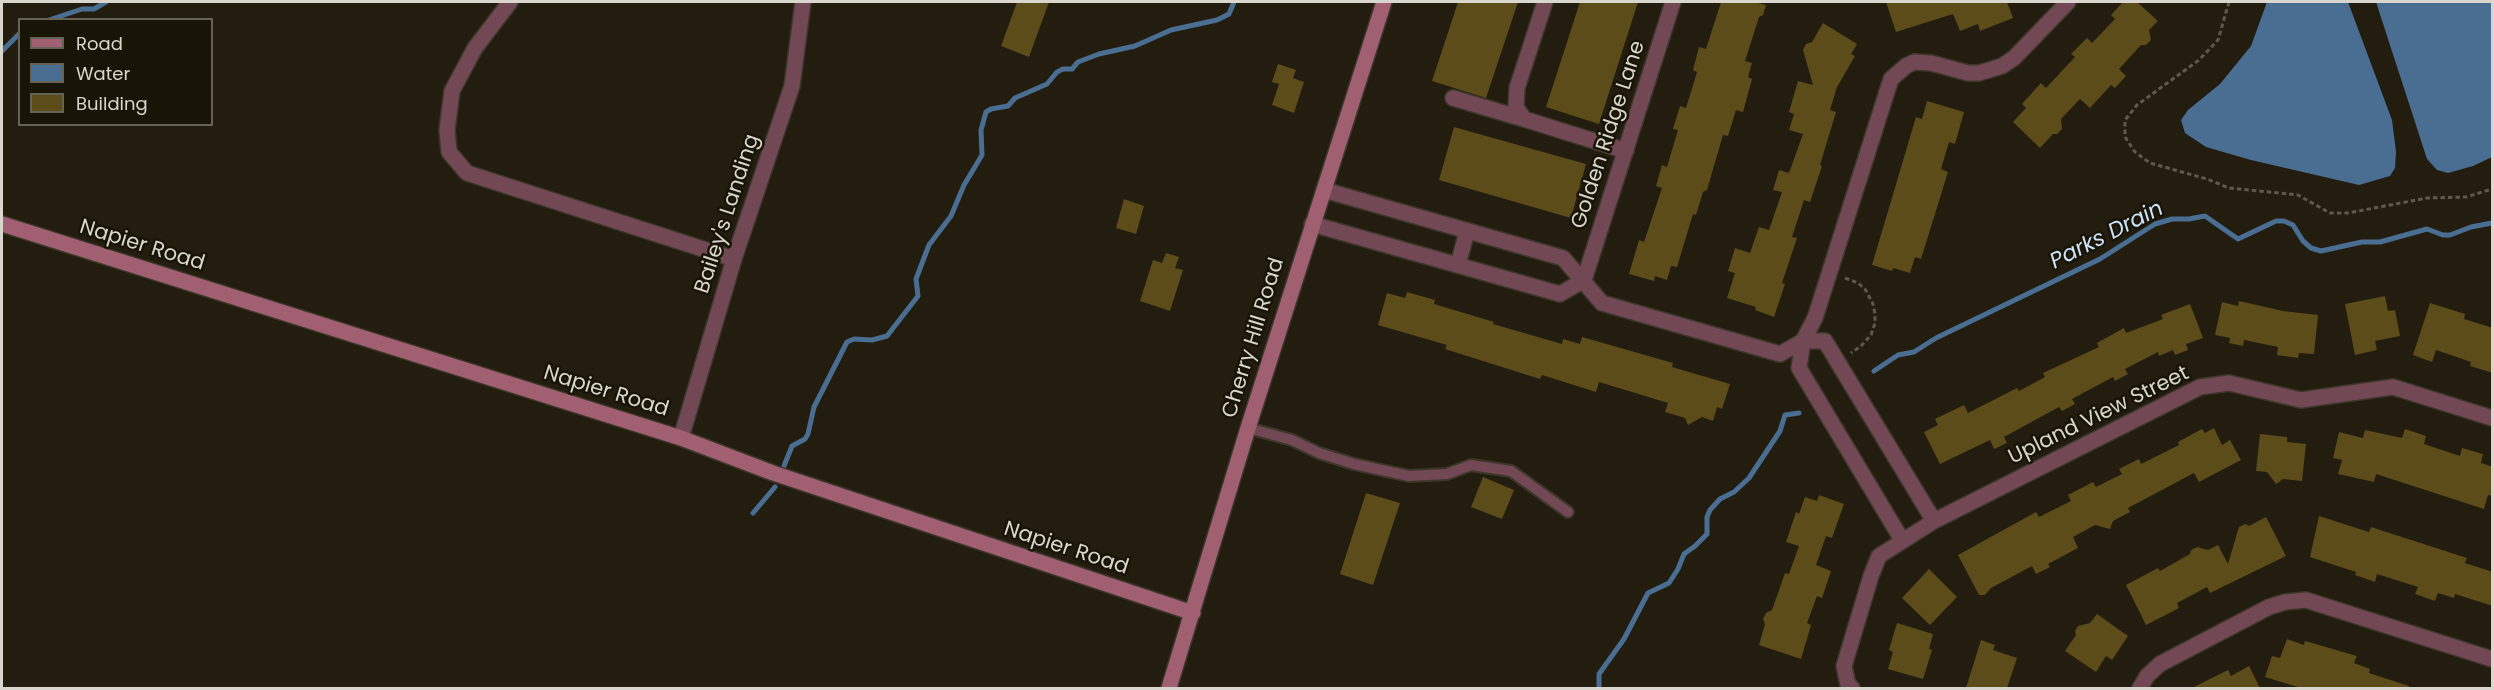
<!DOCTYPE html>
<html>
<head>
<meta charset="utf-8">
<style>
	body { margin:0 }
	#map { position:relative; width:2494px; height:690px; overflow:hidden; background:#221d0f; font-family:Poppins,sans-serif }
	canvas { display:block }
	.frame { position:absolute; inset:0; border:3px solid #d9d6cd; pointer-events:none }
	.legend { position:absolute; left:18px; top:18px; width:195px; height:108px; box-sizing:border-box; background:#181406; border:2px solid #656256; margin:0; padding:8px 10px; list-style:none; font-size:18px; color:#d9d6cd }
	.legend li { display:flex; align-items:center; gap:12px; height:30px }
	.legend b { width:30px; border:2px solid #656256 }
</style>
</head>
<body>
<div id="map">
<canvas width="2494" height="690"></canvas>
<div class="frame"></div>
<ul class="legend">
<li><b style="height:8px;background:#a15f72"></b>Road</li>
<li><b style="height:16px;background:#4a6e92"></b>Water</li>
<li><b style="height:16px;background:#5b4c1a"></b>Building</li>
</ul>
</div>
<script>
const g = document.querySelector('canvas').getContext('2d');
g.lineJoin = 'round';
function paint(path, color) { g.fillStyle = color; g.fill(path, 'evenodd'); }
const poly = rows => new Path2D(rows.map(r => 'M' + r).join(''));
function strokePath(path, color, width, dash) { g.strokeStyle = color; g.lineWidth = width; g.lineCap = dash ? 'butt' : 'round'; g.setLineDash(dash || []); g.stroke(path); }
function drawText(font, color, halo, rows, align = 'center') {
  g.font = font + ' Poppins,sans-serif'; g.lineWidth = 5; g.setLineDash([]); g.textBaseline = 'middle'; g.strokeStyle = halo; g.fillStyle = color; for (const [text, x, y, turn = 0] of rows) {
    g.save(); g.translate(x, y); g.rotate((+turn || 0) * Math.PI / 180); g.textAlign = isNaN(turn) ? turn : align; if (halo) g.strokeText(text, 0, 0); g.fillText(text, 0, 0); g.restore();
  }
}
paint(poly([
	[2267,2,2348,2,2392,120,2396,152,2395,168,2390,176,2359,185,2251,160,2206,147,2185,133,2181,120,2188,110,2220,84,2251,46],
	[2376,2,2492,2,2492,157,2473,166,2448,173,2437,170,2427,159]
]), '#4a6e92');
strokePath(poly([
	[49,20,82,9,94,9,106,2],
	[2,51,20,33],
	[1874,371,1898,355,1914,352,1936,338,2100,259,2155,224,2172,219,2189,219,2205,216,2238,239,2276,221,2284,221,2293,225,2303,241,2311,248,2321,251,2362,242,2380,242,2427,229,2443,235,2450,235,2471,227,2492,223],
	[784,466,792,446,805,439,808,434,814,407,847,342,854,339,872,340,887,336,918,296,916,279,929,245,951,216,964,185,982,155,981,130,986,112,991,109,1008,106,1015,98,1047,84,1057,72,1063,69,1072,69,1078,62,1099,54,1135,46,1171,30,1217,20,1229,14,1234,2],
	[753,513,775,487],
	[1599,688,1599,674,1624,639,1648,593,1669,583,1678,569,1684,554,1695,546,1707,534,1707,517,1710,510,1720,499,1734,492,1749,478,1780,431,1785,415,1799,413]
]), '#4a6e92', 5);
paint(poly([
	[1017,2,1049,2,1029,57,1001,46],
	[1458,2,1518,2,1486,98,1432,81],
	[1580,2,1638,2,1599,124,1546,107],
	[1721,2,1755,2,1766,5,1763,15,1759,17,1745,61,1752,63,1748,77,1752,79,1743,112,1736,110,1728,136,1723,135,1707,190,1703,192,1696,215,1693,214,1677,267,1671,266,1667,280,1655,276,1654,281,1629,274,1639,240,1644,242,1662,188,1656,186,1662,165,1667,167,1678,130,1673,129,1680,106,1686,108,1697,72,1693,70,1699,47,1706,49],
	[1886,2,2007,2,2013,18,1980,31,1978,24,1960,31,1953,14,1896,32],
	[2123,2,2137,2,2158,21,2149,30,2151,40,2146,45,2141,45,2119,69,2126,76,2115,88,2111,85,2090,108,2080,99,2061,119,2062,129,2057,134,2053,134,2040,148,2013,122,2026,108,2022,104,2041,83,2046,88,2075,57,2071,54,2087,38,2092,43,2115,19,2111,15],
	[1823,23,1857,44,1851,54,1855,56,1837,87,1830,110,1836,112,1820,165,1822,166,1810,202,1804,200,1792,237,1797,238,1782,283,1785,284,1774,317,1755,310,1756,307,1727,298,1735,273,1728,271,1735,248,1750,253,1759,227,1769,230,1782,192,1773,190,1779,170,1789,173,1803,134,1789,130,1794,114,1789,112,1798,81,1813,85,1803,50,1806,44,1812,42],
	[1278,64,1296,70,1293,78,1304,82,1294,113,1272,105,1279,84,1272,82],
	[1927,101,1964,112,1955,144,1949,142,1941,169,1948,172,1921,259,1915,257,1910,273,1893,268,1892,271,1872,265,1916,117,1922,119],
	[1454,127,1586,164,1571,218,1439,180],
	[1124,199,1144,206,1136,234,1116,228],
	[1166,253,1179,257,1175,268,1183,270,1170,311,1140,301,1153,260,1162,263],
	[1407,292,1435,300,1434,304,1494,322,1493,324,1562,344,1563,339,1580,344,1582,337,1673,363,1672,367,1730,384,1722,409,1717,407,1713,421,1702,417,1688,425,1685,418,1665,412,1668,403,1599,382,1596,392,1542,375,1540,379,1445,349,1447,345,1378,325,1387,293,1405,298],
	[2385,296,2388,311,2395,310,2400,336,2375,341,2377,350,2355,355,2345,304],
	[2239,301,2283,311,2318,315,2314,354,2299,353,2298,358,2277,355,2278,347,2244,340,2243,346,2229,343,2230,338,2215,335,2222,302,2238,306],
	[2430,303,2465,314,2464,319,2493,328,2493,373,2470,366,2471,362,2436,350,2432,362,2413,355],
	[2190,304,2203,338,2186,344,2188,350,2175,355,2173,350,2159,356,2158,352,2125,369,2128,374,2115,381,2113,377,2072,399,2075,404,2062,411,2059,407,2004,437,2007,443,1994,449,1990,440,1940,464,1924,432,1938,425,1935,419,1964,405,1968,413,2017,388,2019,391,2045,377,2043,373,2099,347,2097,343,2124,328,2126,333,2163,319,2161,315],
	[2214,428,2222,445,2230,440,2241,460,2199,482,2194,473,2128,508,2130,512,2113,521,2110,529,2095,525,2073,537,2078,548,2048,564,2050,567,2036,574,2032,566,1991,588,1985,595,1979,595,1958,555,2036,512,2039,517,2071,501,2068,495,2093,482,2096,487,2122,474,2119,469,2139,459,2141,464,2179,445,2178,442,2202,429,2205,433],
	[2405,429,2426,436,2424,444,2460,456,2462,448,2483,454,2481,463,2493,467,2493,496,2488,495,2484,509,2376,474,2374,482,2338,474,2342,460,2333,458,2339,432,2363,438,2365,430,2402,438],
	[2260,434,2287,437,2287,442,2306,444,2302,481,2283,479,2276,484,2267,472,2256,471],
	[1483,477,1514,490,1502,519,1471,507],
	[1366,493,1400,503,1373,585,1340,574],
	[1819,495,1844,504,1832,538,1826,536,1816,565,1831,571,1822,598,1817,596,1807,623,1811,625,1801,659,1759,645,1765,624,1763,619,1766,613,1772,610,1785,573,1789,574,1799,546,1786,542,1796,512,1799,514,1805,497,1817,501],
	[2319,516,2369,532,2371,527,2467,558,2465,563,2493,572,2493,606,2455,594,2454,598,2438,593,2435,601,2415,594,2418,587,2377,574,2375,582,2355,575,2356,572,2310,557],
	[2266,517,2286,556,2210,593,2207,587,2177,603,2179,608,2146,625,2126,585,2158,568,2160,571,2190,554,2191,550,2197,547,2208,550,2218,545,2228,564,2239,527,2245,524,2249,526],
	[1929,569,1957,597,1930,625,1902,598],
	[2097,614,2128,636,2112,660,2106,656,2096,672,2065,651,2076,635,2075,631,2078,626,2090,623],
	[1897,623,1933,634,1929,649,1932,650,1923,679,1888,669,1893,652,1889,650],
	[2287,639,2304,645,2305,641,2357,656,2354,663,2370,669,2369,673,2409,686,2408,688,2301,688,2265,677,2272,656,2280,658],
	[1981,640,1995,645,1993,650,2017,658,2007,688,1966,688],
	[2249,666,2260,688,2192,688,2228,670,2231,676]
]), '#5b4c1a');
const lane = poly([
	[1248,428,1292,440,1319,453,1354,464,1409,476,1447,474,1471,465,1511,471,1568,512]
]);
const street = poly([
	[510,2,475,48,452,91,447,130,449,152,467,173,734,259],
	[1545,2,1517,88,1516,107,1524,119,1626,151],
	[1453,98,1524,119],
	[1324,190,1563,258,1602,303,1780,354,1803,341,1825,341,1934,521],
	[1312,224,1560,294,1584,280],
	[1458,265,1467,231],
	[1584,280,1673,2],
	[681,438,734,259,792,86,803,2],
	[1902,540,1799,368,1803,341,1815,318,1891,79,1906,66,1914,62,1931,63,1968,73,1979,73,2002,66,2014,58,2068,2],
	[1852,688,1848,685,1844,666,1871,576,1879,556,1934,521,2200,387,2229,383,2301,400,2393,387,2492,418],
	[2140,688,2147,676,2160,664,2269,607,2285,602,2306,600,2492,659]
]);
const secondary = poly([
	[2,224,681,438,773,473,1193,613],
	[1169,688,1248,428,1384,2]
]);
strokePath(lane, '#3c372a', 14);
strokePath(street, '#3c372a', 18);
strokePath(secondary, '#3c372a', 18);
strokePath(poly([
	[2229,2,2218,40,2199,60,2137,105,2125,120,2125,137,2135,152,2150,163,2207,179,2229,188,2298,195,2330,213,2348,213,2427,198,2466,197,2492,189],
	[1845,278,1858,283,1865,289,1873,304,1875,314,1875,323,1871,335,1861,346,1851,353]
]), '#5d594c', 3, [4.5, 3]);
strokePath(lane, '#714853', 10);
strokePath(street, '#714853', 15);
strokePath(secondary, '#a15f72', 15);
drawText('21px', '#d9d6cd', '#181406', [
	["Golden Ridge Lane",1609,135,-72],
	["Bailey's Landing",728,214,-72],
	["Napier Road",142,246,17],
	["Cherry Hill Road",1254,338,-73],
	["Napier Road",606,392,17],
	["Upland View Street",2099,416,-26],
	["Napier Road",1066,549,18]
]);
drawText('italic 22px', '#cce3fa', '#181406', [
	["Parks Drain",2107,236,-27]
]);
</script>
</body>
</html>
